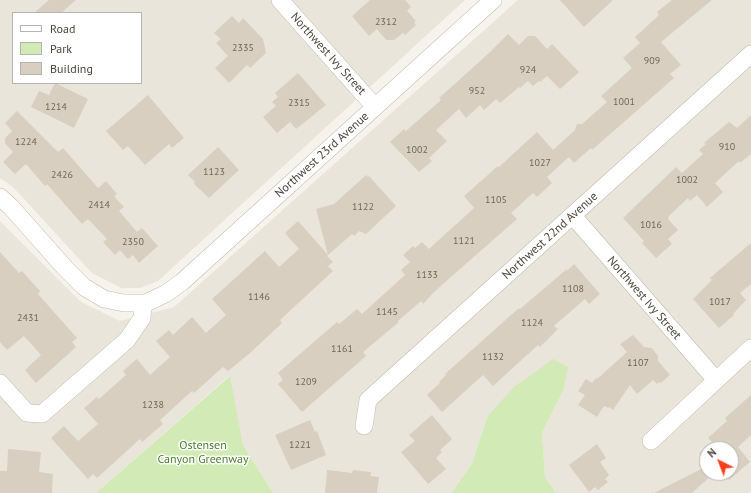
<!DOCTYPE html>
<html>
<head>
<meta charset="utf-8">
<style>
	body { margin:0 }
	#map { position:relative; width:751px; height:493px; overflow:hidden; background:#f6f3ec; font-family:"PT Sans",sans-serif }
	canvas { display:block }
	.legend { position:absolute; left:12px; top:12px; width:130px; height:72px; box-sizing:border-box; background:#fff; border:1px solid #b7b4b0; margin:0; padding:5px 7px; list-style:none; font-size:12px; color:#4b4439 }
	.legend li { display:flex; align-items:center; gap:8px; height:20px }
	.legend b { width:20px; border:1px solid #b7b4b0 }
	.north { position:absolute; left:699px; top:441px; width:40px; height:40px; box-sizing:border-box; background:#fff; border:1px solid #b7b4b0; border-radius:50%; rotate:318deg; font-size:11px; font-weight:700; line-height:16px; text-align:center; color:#4b4439 }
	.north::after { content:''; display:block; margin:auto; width:14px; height:18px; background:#fc3f1d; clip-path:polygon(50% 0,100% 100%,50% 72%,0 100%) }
</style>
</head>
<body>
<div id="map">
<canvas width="751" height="493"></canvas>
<ul class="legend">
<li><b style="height:5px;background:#fff"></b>Road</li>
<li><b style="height:11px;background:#d2eab5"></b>Park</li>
<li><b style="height:11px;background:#d8cfc1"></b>Building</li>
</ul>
<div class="north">N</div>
</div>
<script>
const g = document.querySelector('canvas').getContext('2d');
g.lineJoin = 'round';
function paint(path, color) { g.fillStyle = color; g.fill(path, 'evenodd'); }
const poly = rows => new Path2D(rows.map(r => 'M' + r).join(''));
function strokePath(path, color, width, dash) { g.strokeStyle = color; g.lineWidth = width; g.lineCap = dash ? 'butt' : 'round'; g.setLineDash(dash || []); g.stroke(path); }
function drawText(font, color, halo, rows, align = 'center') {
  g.font = font + ' "PT Sans",sans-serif'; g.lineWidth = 3; g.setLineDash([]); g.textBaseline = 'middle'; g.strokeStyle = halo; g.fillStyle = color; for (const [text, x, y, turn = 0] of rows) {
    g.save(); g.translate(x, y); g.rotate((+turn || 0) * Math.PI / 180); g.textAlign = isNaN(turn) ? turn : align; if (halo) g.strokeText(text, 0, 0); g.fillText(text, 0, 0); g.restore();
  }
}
paint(poly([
	[0,0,465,0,158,281,140,288,121,288,92,273,13,187,0,178],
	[13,13,141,13,141,83,13,83],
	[518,0,751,0,751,491,749,493,556,493,545,477,542,433,563,391,487,416,472,464,451,493,273,493,243,445,229,376,96,493,0,493,0,221,81,302,120,321,174,307],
	[707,449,731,449,731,473,707,473]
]), '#eae5da');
paint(poly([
	[553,359,568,367,563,391,542,433,545,477,556,493,451,493,472,464,487,417,514,387],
	[230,376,243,445,273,493,96,493]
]), '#d2eab5');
paint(poly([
	[49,0,76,0,61,13,34,13],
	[370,0,405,0,411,7,407,11,416,21,414,22,416,25,405,35,403,33,394,40,386,40,377,29,369,36,352,16],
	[560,0,613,0,584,27],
	[672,0,712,0,661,42,681,65,670,74,674,78,592,150,591,148,574,163,569,157,547,177,552,183,537,197,533,193,511,213,517,219,435,291,423,304,421,301,398,321,399,322,363,352,366,356,302,412,278,384,283,380,278,373,337,322,339,324,357,309,362,314,405,275,401,270,410,262,403,255,413,246,415,248,422,242,429,249,474,208,464,196,498,166,499,167,537,132,553,150,575,130,577,124,582,124,607,102,601,96,632,68,623,58,640,43,635,37,659,15,657,12],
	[232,16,239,23,243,18,263,39,266,53,250,68,247,65,229,83,215,68,228,56,216,43,221,39,214,33],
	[508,34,519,45,528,36,535,36,547,49,552,44,579,72,560,89,547,76,540,82,539,81,533,86,528,81,520,88,519,87,500,103,496,99,484,110,480,105,466,118,459,109,436,130,447,141,429,158,432,161,419,172,390,142,404,129,406,131,441,100,439,98,488,54],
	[298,73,326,105,296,129,290,122,277,133,263,117,276,106,272,102,278,97,275,93],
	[55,83,88,99,74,128,31,107,39,91,49,95],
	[148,95,184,138,172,148,169,144,145,165,128,146,123,150,106,131],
	[17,111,58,152,63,148,98,188,106,181,117,194,114,196,124,207,119,211,137,232,142,228,158,246,139,263,133,255,128,259,120,250,115,255,103,242,107,239,88,219,82,224,47,184,45,186,26,164,15,174,3,162,13,152,5,143,5,138,12,131,5,123],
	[751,115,751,154,740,163,739,161,715,183,723,192,707,207,697,195,690,201,688,198,668,217,669,218,668,219,678,230,668,239,672,244,656,258,642,243,644,241,623,218,676,167,682,173,703,154,699,150,706,144,704,143,718,131,729,122,737,128],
	[218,147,239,170,209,198,194,184,195,182,188,175],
	[366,175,368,177,369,176,396,206,366,234,359,231,354,236,352,234,327,256,333,262,328,266,333,271,280,320,282,323,250,353,228,371,223,367,194,393,192,391,160,420,163,424,142,442,140,439,97,478,93,474,88,479,51,438,64,426,78,441,98,424,84,408,97,397,99,399,126,375,123,371,137,359,150,375,170,357,156,341,169,330,173,335,192,317,206,333,226,315,212,299,265,251,279,267,299,249,285,233,298,221,328,255,316,209,334,204],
	[751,243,751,284,740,293,746,300,733,314,734,315,719,328,693,299,712,280,710,278],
	[0,252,19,273,22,271,40,291,38,294,77,338,72,342,76,347,36,383,25,370,41,355,24,336,7,350,0,342],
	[574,264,600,294,589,304,585,299,554,326,558,329,540,347,538,345,493,386,483,375,442,412,427,395,440,383,439,382,446,375,445,374,519,308,520,309,567,269,567,271],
	[633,335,644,347,652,348,658,356,658,361,670,375,661,383,660,382,657,384,653,380,637,394,630,385,613,410,609,407,608,408,604,406,597,417,578,405,585,395,578,391,586,379,592,383,596,378,597,379,627,352,620,344],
	[751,395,751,435,738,447,750,462,729,480,725,475,720,478,716,473,731,473,731,449,707,449,707,462,699,453,712,442,708,438,727,421,725,418],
	[432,415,452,439,440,450,442,452,436,458,446,469,428,484,401,452,415,441,409,435],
	[310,420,315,432,317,431,326,455,291,470,275,435],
	[597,444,606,458,600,462,609,475,605,479,608,482,598,490,595,487,589,492,569,465],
	[8,449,41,452,39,472,53,474,52,493,0,493,0,471,7,471],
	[707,466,707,473,714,473,692,493,654,493],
	[327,470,352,473,353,470,371,472,370,476,379,477,377,493,325,493]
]), '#d8cfc1');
const minor = poly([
	[280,0,375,107],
	[0,197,11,207,65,268,84,287,104,299,124,303,146,303,165,294,182,282,493,0],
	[573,216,716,380],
	[0,383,27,413,42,414,127,340,142,318,143,303],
	[364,426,368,400,751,54],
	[651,441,751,348]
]);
strokePath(minor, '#c2bbae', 18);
strokePath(minor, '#fff', 17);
drawText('10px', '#6e675b', null, [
	["2312",386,22],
	["2335",243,48],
	["909",652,61],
	["924",528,70],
	["952",477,91],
	["1001",624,102],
	["2315",299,103],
	["1214",56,107],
	["1224",26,142],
	["910",727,147],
	["1002",417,150],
	["1027",540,163],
	["1123",214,172],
	["2426",62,175],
	["1002",687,180],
	["1105",496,200],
	["2414",99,205],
	["1122",363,207],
	["1016",651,225],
	["1121",464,241],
	["2350",133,242],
	["1133",427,275],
	["1108",573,289],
	["1146",259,297],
	["1017",720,302],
	["1145",387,312],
	["2431",28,318],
	["1124",532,323],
	["1161",342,349],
	["1132",493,357],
	["1107",638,363],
	["1209",306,382],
	["1238",153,405],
	["1221",300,445]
]);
drawText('12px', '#4b4439', '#fff', [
	["Northwest Ivy Street",328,54,48],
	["Northwest 23rd Avenue",322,155,-42],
	["Northwest 22nd Avenue",550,236,-42],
	["Northwest Ivy Street",644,298,49]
]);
drawText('12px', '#4a7f2a', '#fff', [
	["Ostensen",203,446],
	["Canyon Greenway",203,460]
]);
</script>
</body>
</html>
